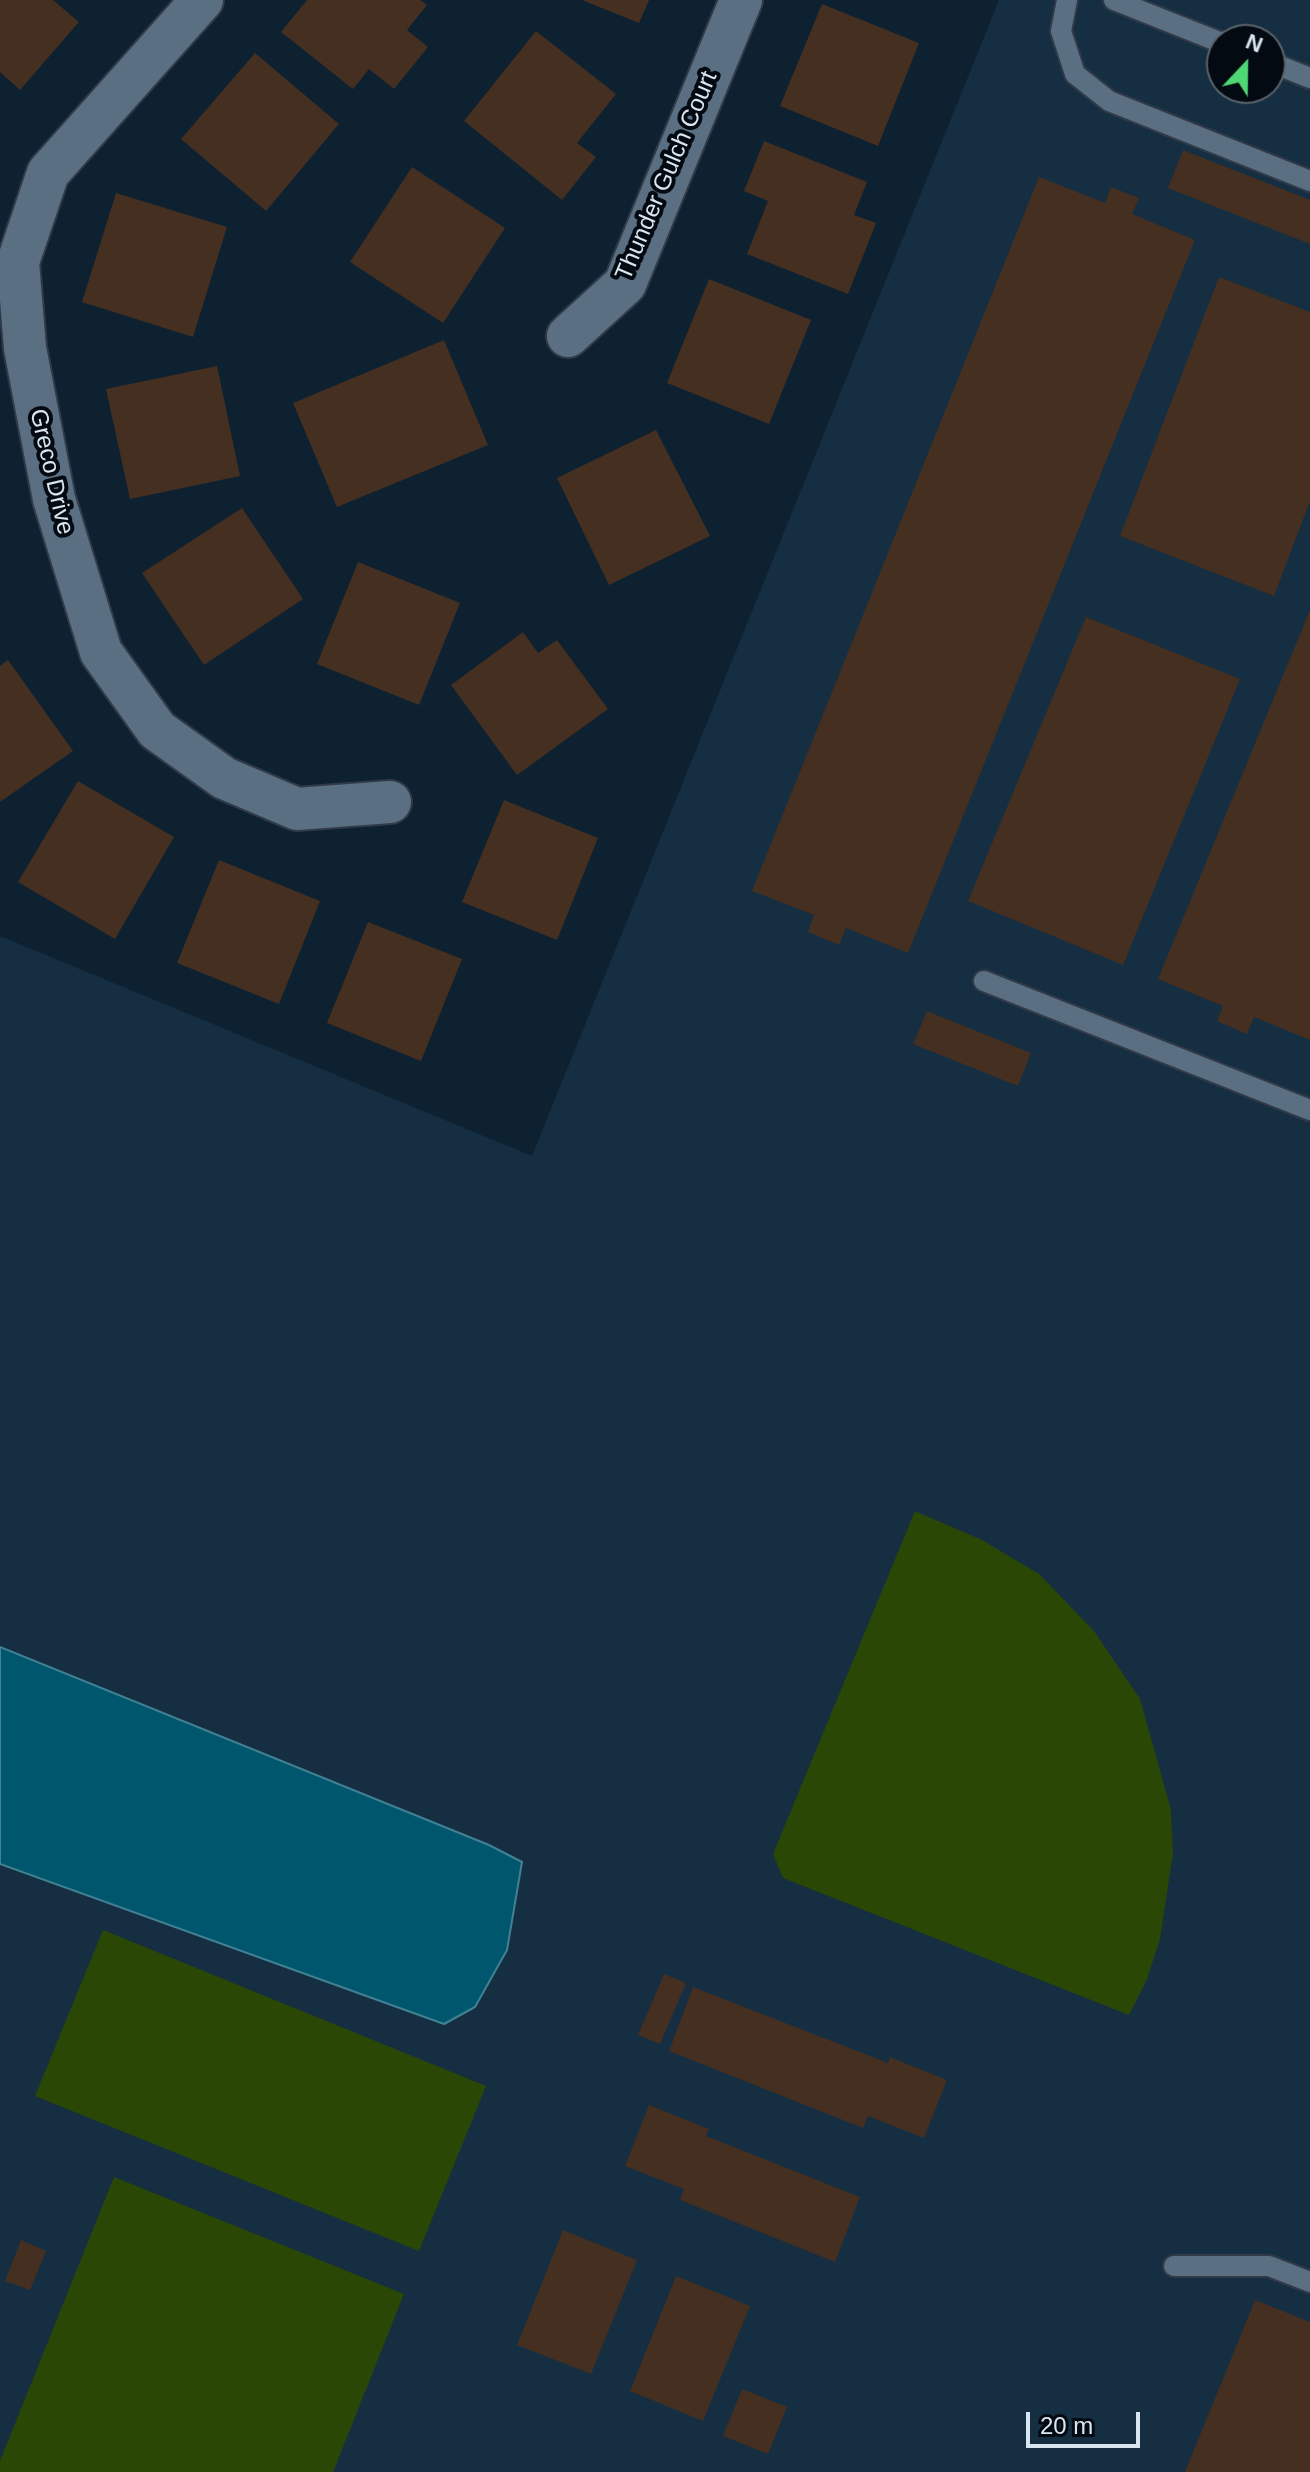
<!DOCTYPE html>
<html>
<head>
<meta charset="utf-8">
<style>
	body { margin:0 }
	#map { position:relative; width:1310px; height:2472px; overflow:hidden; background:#0e2131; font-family:Arial,sans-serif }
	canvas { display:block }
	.north { position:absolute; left:1206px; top:24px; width:80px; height:80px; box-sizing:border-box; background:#040a11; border:2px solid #59626a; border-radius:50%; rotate:22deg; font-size:22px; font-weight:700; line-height:32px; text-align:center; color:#d9e5f0 }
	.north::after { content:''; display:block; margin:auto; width:28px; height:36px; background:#4fd675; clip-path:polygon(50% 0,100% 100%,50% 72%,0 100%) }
	.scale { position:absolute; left:1026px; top:2412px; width:114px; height:36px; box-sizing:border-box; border:4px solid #d9e5f0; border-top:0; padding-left:10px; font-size:24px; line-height:28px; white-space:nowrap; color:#d9e5f0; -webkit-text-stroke:6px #040a11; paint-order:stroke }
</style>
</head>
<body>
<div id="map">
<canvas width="1310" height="2472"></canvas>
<div class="north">N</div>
<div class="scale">20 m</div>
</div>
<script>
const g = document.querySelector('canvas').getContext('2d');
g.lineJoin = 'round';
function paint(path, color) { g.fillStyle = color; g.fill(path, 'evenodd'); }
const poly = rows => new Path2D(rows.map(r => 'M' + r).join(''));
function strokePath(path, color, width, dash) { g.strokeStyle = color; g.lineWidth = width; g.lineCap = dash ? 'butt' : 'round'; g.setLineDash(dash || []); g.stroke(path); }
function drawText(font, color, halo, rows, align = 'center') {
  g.font = font + ' Arial,sans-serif'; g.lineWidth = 8; g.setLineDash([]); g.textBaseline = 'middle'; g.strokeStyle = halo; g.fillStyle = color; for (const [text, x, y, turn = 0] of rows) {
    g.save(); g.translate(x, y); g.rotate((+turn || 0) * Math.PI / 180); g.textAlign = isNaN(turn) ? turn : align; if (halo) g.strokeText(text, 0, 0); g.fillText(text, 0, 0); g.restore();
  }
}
paint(poly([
	[999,0,1310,0,1310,2472,0,2472,0,936,532,1156],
	[1222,40,1270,40,1270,88,1222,88]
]), '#152e41');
paint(poly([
	[915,1511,982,1540,1039,1574,1094,1631,1140,1699,1171,1810,1173,1853,1160,1939,1147,1979,1129,2015,783,1878,773,1854],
	[103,1930,486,2086,419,2251,35,2096],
	[114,2177,404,2294,333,2472,0,2472,0,2461]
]), '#2b4705');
const water = poly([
	[0,1647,489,1845,522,1862,507,1950,475,2007,444,2024,0,1864,0,1647]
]);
paint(water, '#00566c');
strokePath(water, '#418194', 2);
paint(poly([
	[0,0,53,0,79,22,20,90,0,72],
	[307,0,420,0,427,5,407,30,428,47,394,89,369,69,353,89,281,32],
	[582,0,649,0,639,23],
	[822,4,919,43,878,146,780,106],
	[536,31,616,94,577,143,596,157,562,200,464,121],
	[255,53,339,124,266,211,181,139],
	[764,141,867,182,854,215,876,223,848,294,747,254,768,201,744,191],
	[1183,150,1310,200,1310,244,1168,188],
	[412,167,505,228,443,323,350,262],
	[1039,177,1105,203,1111,187,1139,198,1132,214,1195,240,908,953,846,928,839,945,808,932,814,915,752,891],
	[116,193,227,227,193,337,82,302],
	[1219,277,1310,312,1310,501,1274,596,1120,536],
	[709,279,811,320,769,424,667,383],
	[444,340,488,445,337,507,293,403],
	[217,366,240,476,130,499,106,389],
	[656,430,710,536,609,585,557,478],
	[242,508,303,599,204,665,142,573],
	[358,562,460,603,419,705,317,664],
	[1310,610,1310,1040,1254,1017,1247,1034,1217,1021,1223,1006,1158,979],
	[1086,617,1240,679,1123,965,968,901],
	[523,632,538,653,557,640,608,709,517,775,451,685],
	[8,660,73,751,0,802,0,666],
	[78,781,174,837,115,939,18,882],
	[504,800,598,838,557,940,462,902],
	[219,860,320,901,279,1004,177,963],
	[368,922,462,959,421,1061,327,1023],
	[927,1011,1031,1053,1018,1086,913,1044],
	[664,1974,686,1983,660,2044,638,2035],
	[693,1987,888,2063,890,2057,947,2080,924,2138,868,2116,863,2128,669,2051],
	[649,2105,709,2129,706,2136,860,2197,835,2262,680,2200,684,2189,625,2166],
	[563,2230,637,2260,591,2374,517,2345],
	[21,2240,46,2251,30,2290,5,2281],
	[676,2276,750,2306,703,2421,630,2391],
	[1255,2300,1310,2322,1310,2472,1185,2472],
	[742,2389,787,2407,768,2454,723,2436]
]), '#442f21');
const lane = poly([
	[1067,0,1061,31,1075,74,1109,101,1310,181],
	[1114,0,1222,43],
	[1270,62,1310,78],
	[984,981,1310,1110],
	[1174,2266,1269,2266,1310,2282]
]);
const street = poly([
	[202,0,48,173,18,262,25,348,54,499,101,652,157,730,224,778,297,809,390,802],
	[568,336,625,284,741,0]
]);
strokePath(lane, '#303a48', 24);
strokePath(street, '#303a48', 46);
strokePath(lane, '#5a6f82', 20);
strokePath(street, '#5a6f82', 42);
drawText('24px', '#d9e5f0', '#040a11', [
	["Thunder Gulch Court",667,176,-67],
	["Greco Drive",51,472,77]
]);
</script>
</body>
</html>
